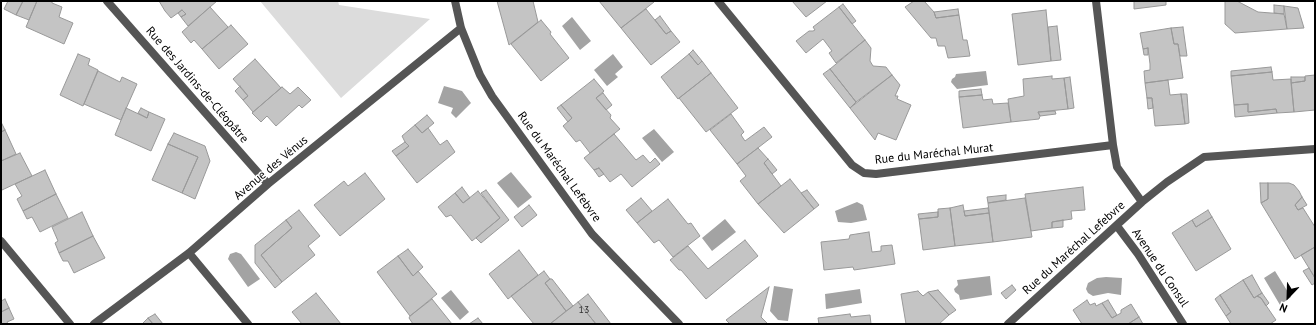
<!DOCTYPE html>
<html>
<head>
<meta charset="utf-8">
<style>
	body { margin:0 }
	#map { position:relative; width:1316px; height:325px; overflow:hidden; background:#fff; font-family:"PT Sans",sans-serif }
	canvas { display:block }
	.frame { position:absolute; inset:0; border:2px solid #000; pointer-events:none }
	.north { position:absolute; left:1268px; top:277px; width:40px; height:40px; -webkit-text-stroke:3px #fff; paint-order:stroke; rotate:203deg; font-size:11px; font-weight:700; line-height:16px; text-align:center; color:#000 }
	.north::after { content:''; display:block; margin:auto; width:14px; height:18px; background:#000; clip-path:polygon(50% 0,100% 100%,50% 72%,0 100%) }
</style>
</head>
<body>
<div id="map">
<canvas width="1316" height="325"></canvas>
<div class="frame"></div>
<div class="north">N</div>
</div>
<script>
const g = document.querySelector('canvas').getContext('2d');
g.lineJoin = 'round';
function paint(path, color) { g.fillStyle = color; g.fill(path, 'evenodd'); }
const poly = rows => new Path2D(rows.map(r => 'M' + r).join(''));
function strokePath(path, color, width, dash) { g.strokeStyle = color; g.lineWidth = width; g.lineCap = dash ? 'butt' : 'round'; g.setLineDash(dash || []); g.stroke(path); }
function drawText(font, color, halo, rows, align = 'center') {
  g.font = font + ' "PT Sans",sans-serif'; g.lineWidth = 3; g.setLineDash([]); g.textBaseline = 'middle'; g.strokeStyle = halo; g.fillStyle = color; for (const [text, x, y, turn = 0] of rows) {
    g.save(); g.translate(x, y); g.rotate((+turn || 0) * Math.PI / 180); g.textAlign = isNaN(turn) ? turn : align; if (halo) g.strokeText(text, 0, 0); g.fillText(text, 0, 0); g.restore();
  }
}
paint(poly([
	[260,1,338,1,339,5,430,19,341,98]
]), '#dcdcdc');
paint(poly([
	[572,17,591,41,580,50,562,26],
	[613,54,623,67,615,74,618,77,607,86,594,70],
	[986,71,988,85,957,89,951,82,952,79,955,77,956,74],
	[444,86,462,91,471,103,456,118,451,113,453,108,438,103],
	[654,129,674,152,662,162,642,138],
	[511,172,532,197,518,208,497,183],
	[857,202,863,205,867,220,851,223,838,222,835,211],
	[725,219,736,232,712,251,702,238],
	[236,252,241,254,260,279,248,287,228,259,230,254],
	[1275,271,1291,297,1280,305,1264,278],
	[990,276,992,295,960,300,959,295,955,292,954,289,958,285,957,280],
	[1106,277,1122,278,1121,295,1108,293,1093,296,1088,293,1086,289,1088,283,1097,278],
	[774,286,793,289,788,321,778,320,770,311],
	[860,289,862,303,826,309,825,294],
	[451,290,469,312,460,320,441,298]
]), '#a3a3a3');
const building = poly([
	[8,1,23,1,16,15,4,9,8,1],
	[23,1,37,1,29,20,16,15,23,1],
	[37,1,52,1,52,3,62,7,59,17,73,23,64,44,26,27,37,1],
	[159,1,217,1,188,26,181,17,186,14,182,10,171,18,165,11,159,1],
	[497,1,533,1,538,22,509,45,497,1],
	[599,1,653,1,654,2,621,28,599,1],
	[792,1,827,1,806,17,792,1],
	[914,1,924,1,934,12,936,18,959,15,963,40,967,40,970,56,948,58,945,46,938,46,936,38,931,38,905,7,914,1],
	[1134,1,1166,1,1166,5,1134,9,1134,1],
	[1225,1,1237,1,1258,12,1284,14,1287,29,1235,33,1225,24,1225,1],
	[843,4,856,21,852,24,839,7,843,4],
	[1274,5,1284,6,1284,14,1274,13,1274,5],
	[1284,6,1298,8,1304,28,1287,29,1284,6],
	[210,7,228,27,202,49,194,40,191,43,182,32,210,7],
	[839,7,865,40,836,63,829,53,832,51,823,39,806,53,796,41,809,31,813,31,815,30,813,27,839,7],
	[646,9,666,34,671,31,680,42,651,65,621,28,646,9],
	[958,9,959,15,936,18,934,12,958,9],
	[182,10,186,14,181,17,178,13,182,10],
	[1046,10,1051,61,1018,65,1012,14,1046,10],
	[660,16,671,31,666,34,655,20,660,16],
	[541,20,551,32,550,34,569,58,541,81,511,44,541,20],
	[231,25,248,44,219,69,202,49,231,25],
	[1057,26,1061,60,1051,61,1048,27,1057,26],
	[1183,27,1187,56,1180,56,1178,44,1174,44,1171,28,1183,27],
	[1171,28,1174,44,1178,44,1183,78,1145,83,1144,71,1150,70,1150,64,1148,48,1143,49,1140,33,1171,28],
	[865,40,871,48,870,61,873,66,886,67,892,75,856,102,830,69,865,40],
	[1148,48,1148,55,1144,55,1143,49,1148,48],
	[693,50,702,61,698,65,689,54,693,50],
	[78,54,90,59,88,65,98,70,83,106,60,95,78,54],
	[689,54,698,65,702,61,711,73,678,99,661,77,689,54],
	[255,59,281,88,253,112,243,100,248,96,233,79,255,59],
	[1271,67,1272,72,1231,76,1231,71,1271,67],
	[830,69,856,102,850,108,823,74,830,69],
	[98,71,120,82,122,77,137,84,121,120,84,104,98,71],
	[1272,72,1273,80,1291,79,1294,112,1277,113,1276,109,1248,112,1248,104,1234,105,1231,76,1272,72],
	[711,73,738,108,706,132,679,98,711,73],
	[892,75,900,85,895,96,898,96,897,99,911,105,896,140,878,133,875,140,850,108,892,75],
	[1315,75,1315,110,1294,112,1291,83,1305,81,1305,76,1315,75],
	[1052,76,1052,79,1064,78,1068,109,1038,112,1040,116,1039,119,1011,122,1008,99,1024,96,1023,79,1052,76],
	[1070,77,1074,108,1068,109,1064,78,1070,77],
	[1291,77,1305,77,1305,81,1291,83,1291,77],
	[594,79,604,91,596,98,611,115,610,118,620,129,590,153,580,140,576,142,563,126,572,118,561,105,594,79],
	[1168,80,1170,95,1181,94,1185,124,1155,126,1152,98,1147,98,1145,83,1168,80],
	[240,86,248,96,243,100,235,91,240,86],
	[282,87,290,94,298,87,311,100,302,108,299,105,276,126,267,116,261,122,252,113,282,87],
	[981,89,982,95,959,97,959,91,981,89],
	[603,93,612,105,606,110,596,98,603,93],
	[1181,94,1187,94,1189,123,1185,124,1181,94],
	[982,95,983,100,992,99,993,104,1008,103,1011,122,963,128,959,97,982,95],
	[1147,98,1152,98,1153,108,1148,109,1147,98],
	[1248,104,1248,112,1276,109,1277,113,1235,117,1234,105,1248,104],
	[561,105,572,118,568,122,557,108,561,105],
	[126,108,147,118,149,112,165,119,151,151,115,135,126,108],
	[141,108,149,112,147,118,138,113,141,108],
	[1055,111,1056,114,1040,116,1038,112,1055,111],
	[731,114,744,132,741,135,745,141,764,127,772,137,737,164,710,130,731,114],
	[427,115,434,123,422,133,415,125,427,115],
	[1,122,5,130,1,132,1,122],
	[415,125,422,133,428,128,440,145,447,140,455,152,417,183,396,156,409,146,405,142,402,136,415,125],
	[5,130,16,154,1,161,1,132,5,130],
	[174,133,205,146,210,161,195,199,182,193,198,157,168,144,174,133],
	[614,134,636,160,643,155,650,163,655,158,660,164,632,187,621,174,610,182,599,168,594,170,584,158,614,134],
	[405,142,409,146,396,156,392,151,405,142],
	[168,144,198,157,182,193,152,180,168,144],
	[758,148,768,159,764,163,781,186,758,204,740,181,746,176,737,164,758,148],
	[20,153,32,176,2,190,1,188,1,161,20,153],
	[768,159,777,170,772,174,764,163,768,159],
	[599,168,604,174,599,177,594,170,599,168],
	[45,170,56,194,23,211,17,199,22,196,15,184,45,170],
	[365,173,385,199,340,236,314,205,344,181,348,186,365,173],
	[790,179,814,209,784,233,758,204,790,179],
	[1260,183,1268,183,1268,199,1261,203,1260,183],
	[1268,183,1289,183,1294,185,1299,191,1302,197,1295,205,1298,210,1303,208,1315,227,1315,247,1295,259,1261,203,1268,199,1268,183],
	[462,187,470,198,463,203,455,193,462,187],
	[1083,187,1085,210,1071,211,1072,219,1052,222,1052,228,1031,231,1025,194,1083,187],
	[486,190,509,220,481,243,476,238,500,218,481,193,486,190],
	[807,190,819,205,814,209,801,193,807,190],
	[478,191,500,218,472,241,451,215,446,217,438,207,455,193,463,203,478,191],
	[56,194,68,218,40,232,32,217,27,219,23,211,56,194],
	[1006,195,1006,200,988,203,987,197,1006,195],
	[1302,197,1307,205,1298,210,1295,205,1302,197],
	[641,198,652,211,637,223,626,210,641,198],
	[1025,198,1032,237,993,242,988,203,1025,198],
	[668,199,688,224,691,223,700,236,673,257,659,240,654,243,637,223,668,199],
	[529,205,537,215,522,227,514,217,529,205],
	[963,205,965,216,989,213,993,242,955,246,950,208,963,205],
	[950,208,955,246,923,250,919,219,938,217,938,209,950,208],
	[988,208,989,213,965,216,964,211,988,208],
	[299,210,320,236,308,246,315,255,282,282,261,255,292,228,286,220,299,210],
	[1208,210,1212,217,1196,227,1192,220,1208,210],
	[82,212,93,236,59,253,55,243,58,241,52,227,82,212],
	[938,212,938,217,919,219,918,214,938,212],
	[1212,217,1231,249,1196,271,1172,233,1192,220,1196,227,1212,217],
	[286,220,292,228,261,255,282,282,275,288,255,263,255,245,286,220],
	[1063,220,1063,227,1052,228,1052,222,1063,220],
	[869,232,872,252,881,251,881,246,892,245,895,264,854,270,853,267,824,270,821,242,849,239,850,235,869,232],
	[93,236,105,258,74,273,68,261,63,261,59,253,93,236],
	[745,240,758,256,706,299,681,270,679,270,670,260,688,246,708,269,745,240],
	[1315,247,1315,278,1301,255,1315,247],
	[408,249,423,267,413,276,398,256,408,249],
	[519,250,538,275,508,299,489,274,519,250],
	[398,256,413,276,418,271,437,294,410,316,377,272,398,256],
	[1309,268,1315,278,1315,283,1312,285,1303,271,1309,268],
	[544,271,550,279,545,283,566,311,550,324,534,324,511,296,544,271],
	[1252,275,1262,293,1254,298,1243,280,1252,275],
	[550,279,552,279,573,306,566,311,545,283,550,279],
	[1243,280,1254,298,1257,296,1261,298,1276,320,1270,324,1231,324,1226,316,1231,312,1220,295,1243,280],
	[1012,285,1016,290,1006,299,1001,293,1012,285],
	[769,287,761,317,768,324,730,324,726,320,769,287],
	[938,290,956,310,949,315,928,292,938,290],
	[918,291,923,296,928,292,949,315,939,324,906,324,901,294,918,291],
	[316,293,341,324,302,324,292,312,316,293],
	[1262,293,1269,303,1266,306,1261,298,1257,296,1262,293],
	[588,294,611,324,596,324,578,302,588,294],
	[1220,295,1231,312,1226,316,1215,299,1220,295],
	[5,299,9,308,1,312,1,301,5,299],
	[432,299,452,324,413,324,409,318,410,316,432,299],
	[1087,300,1090,305,1095,303,1096,306,1102,303,1112,318,1121,313,1121,310,1131,304,1139,317,1128,324,1082,324,1073,310,1087,300],
	[1108,300,1117,315,1112,318,1102,303,1108,300],
	[578,302,596,324,550,324,573,306,578,302],
	[9,308,14,319,7,322,8,324,1,324,1,312,9,308],
	[155,314,163,324,153,324,148,318,155,314],
	[850,314,851,317,870,315,871,324,819,324,818,318,850,314],
	[1139,317,1143,324,1128,324,1139,317],
	[148,318,153,324,142,324,148,318],
	[478,318,483,324,469,324,478,318]
]);
paint(building, '#c4c4c4');
strokePath(building, '#999', 1);
strokePath(poly([
	[107,1,268,184],
	[455,1,461,28,480,75,492,96,592,234,679,324],
	[718,1,852,165,864,173,876,174,1113,145],
	[1142,202,1167,182,1204,157,1315,149],
	[1117,226,1138,254,1183,324],
	[1,241,70,324],
	[189,253,248,324],
	[94,324,189,253,268,184,461,28],
	[1008,324,1142,202,1117,167,1113,145,1096,1]
]), '#555', 8);
drawText('10px', '#313131', null, [
	["13",584,310]
]);
drawText('12px', '#000', '#fff', [
	["Rue des Jardins-de-Cléopâtre",197,85,49],
	["Rue du Maréchal Murat",934,154,-6],
	["Rue du Maréchal Lefebvre",559,167,54],
	["Avenue des Vénus",271,168,-40],
	["Rue du Maréchal Lefebvre",1074,248,-42],
	["Avenue du Consul",1160,268,56]
]);
</script>
</body>
</html>
